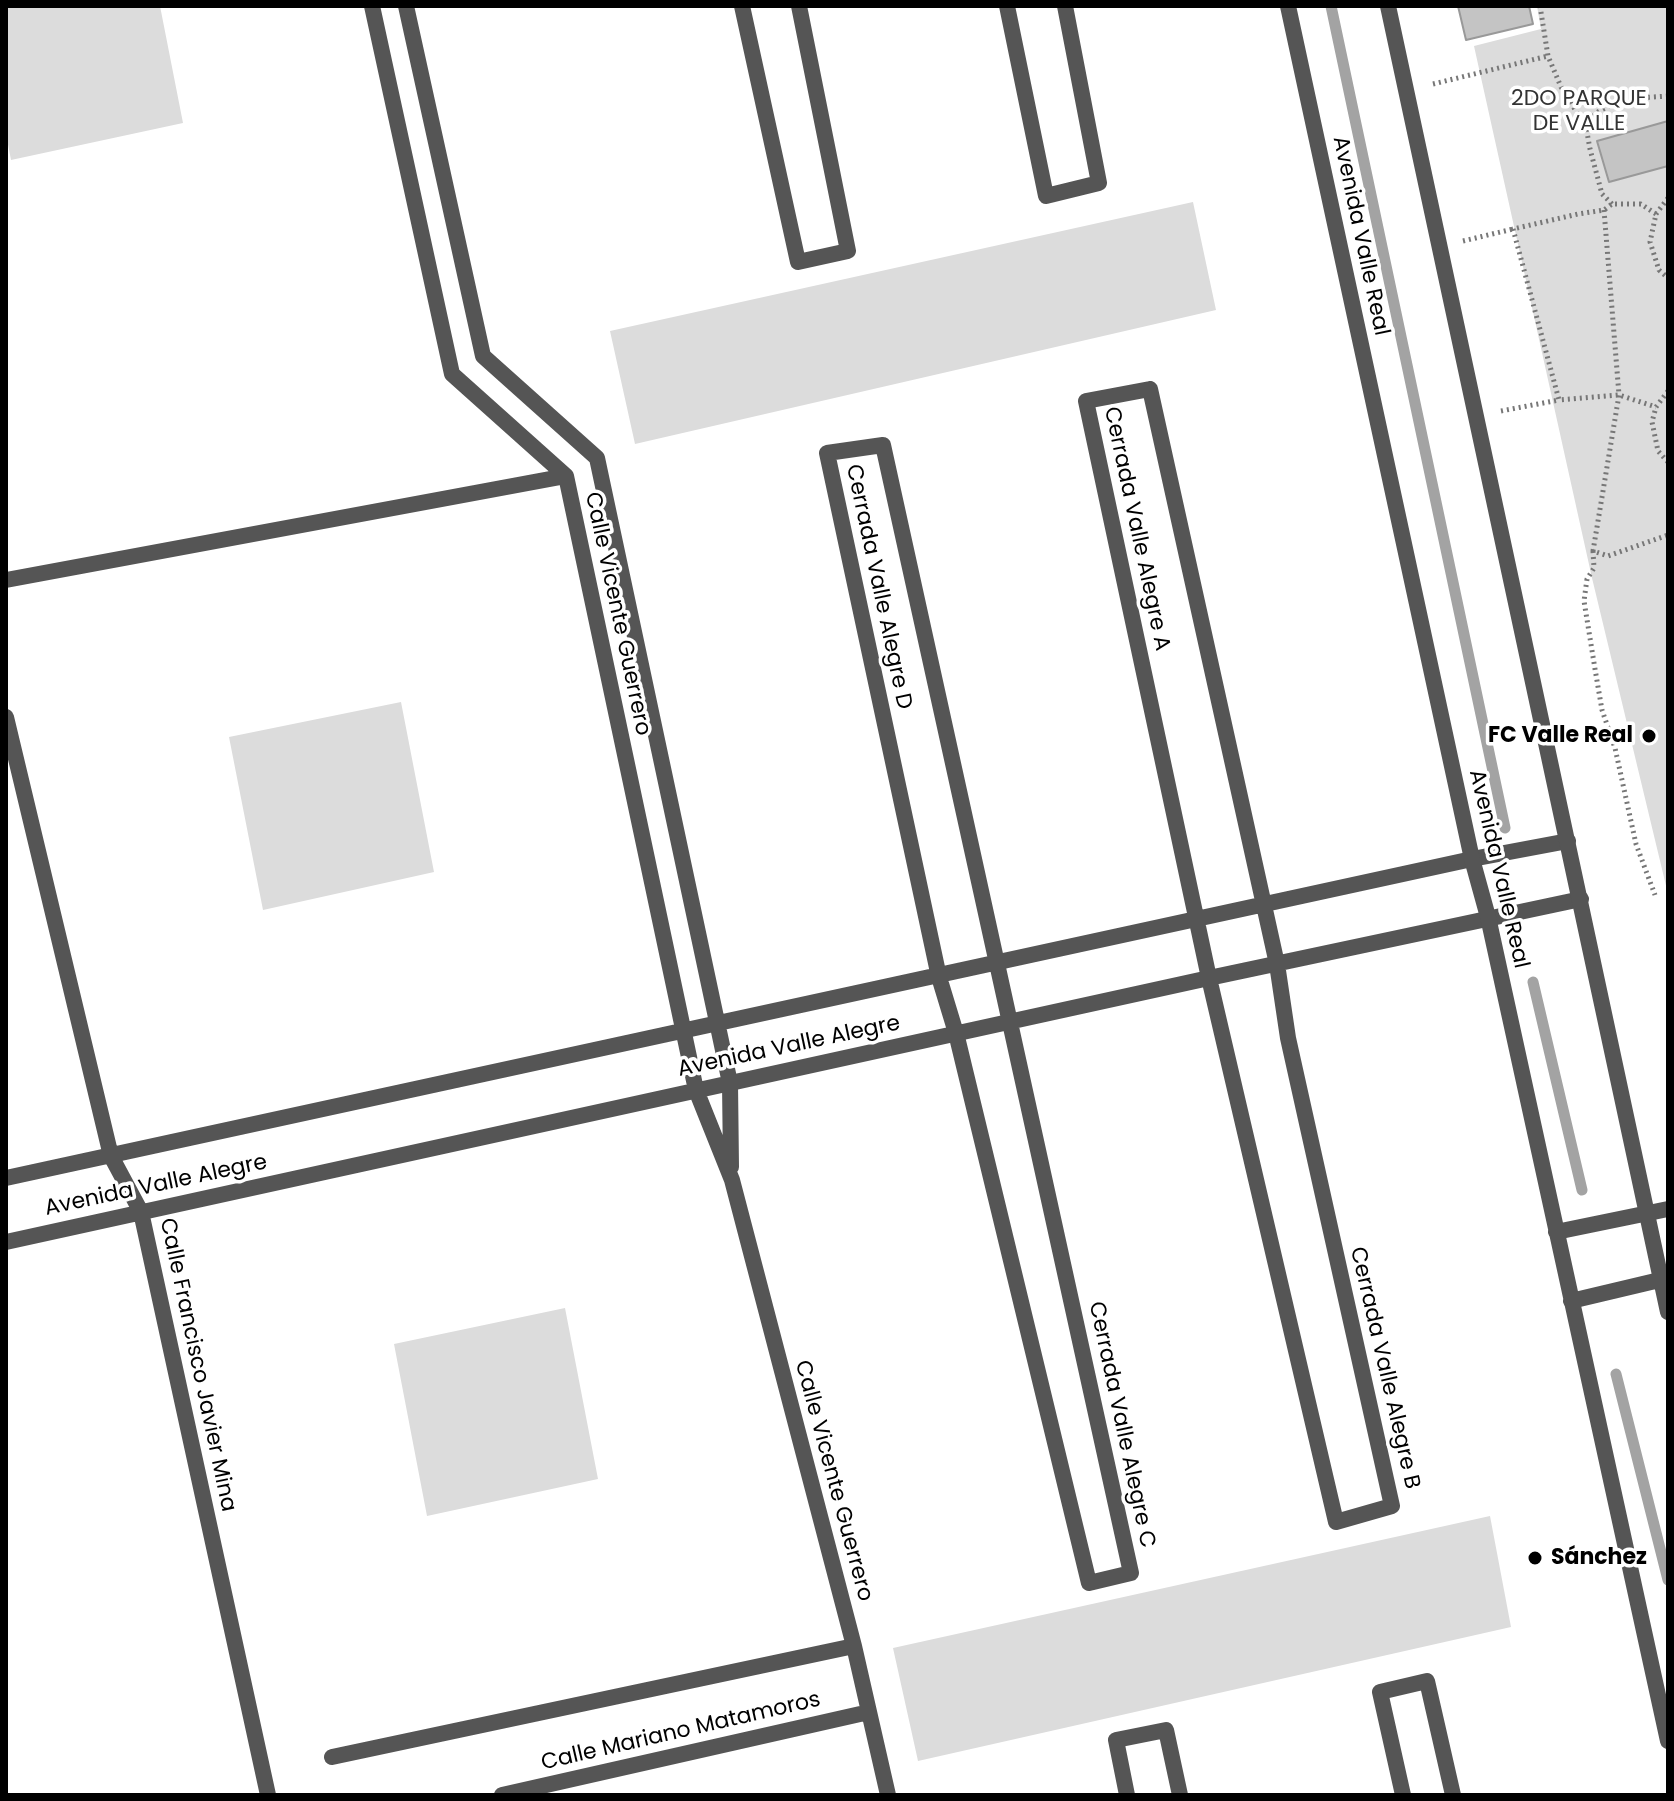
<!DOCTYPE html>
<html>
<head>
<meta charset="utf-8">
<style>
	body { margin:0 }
	#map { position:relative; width:1674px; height:1801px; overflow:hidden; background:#fff; font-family:Poppins,sans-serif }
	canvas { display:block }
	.frame { position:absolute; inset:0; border:8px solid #000; pointer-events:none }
</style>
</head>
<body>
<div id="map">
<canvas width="1674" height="1801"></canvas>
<div class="frame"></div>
</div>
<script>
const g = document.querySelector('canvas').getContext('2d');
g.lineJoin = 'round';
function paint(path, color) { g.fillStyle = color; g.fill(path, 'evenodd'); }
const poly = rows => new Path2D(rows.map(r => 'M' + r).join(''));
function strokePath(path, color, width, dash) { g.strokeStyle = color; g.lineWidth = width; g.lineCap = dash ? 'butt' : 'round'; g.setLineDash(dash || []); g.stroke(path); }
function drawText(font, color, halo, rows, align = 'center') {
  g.font = font + ' Poppins,sans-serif'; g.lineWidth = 7; g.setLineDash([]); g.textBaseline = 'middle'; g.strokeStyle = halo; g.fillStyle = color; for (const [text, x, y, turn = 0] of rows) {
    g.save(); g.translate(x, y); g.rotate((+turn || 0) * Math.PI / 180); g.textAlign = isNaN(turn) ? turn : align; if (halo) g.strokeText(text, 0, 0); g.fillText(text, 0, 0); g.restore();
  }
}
paint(poly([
	[6,6,160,6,183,123,11,160,6,134],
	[1537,6,1668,6,1668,894,1592,578,1474,46,1541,29],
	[1193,202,1216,310,635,444,610,331],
	[401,702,434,872,263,910,229,737],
	[565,1308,598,1479,427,1516,394,1344],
	[1490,1516,1511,1627,918,1761,893,1648]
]), '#dcdcdc');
strokePath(poly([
	[1331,6,1505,828],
	[1533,982,1582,1190],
	[1616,1374,1668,1580]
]), '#a3a3a3', 11);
const building = poly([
	[1458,6,1529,6,1533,24,1466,40,1458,6],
	[1668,121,1668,166,1609,182,1597,141,1668,121]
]);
paint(building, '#c4c4c4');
strokePath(building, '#999', 2);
strokePath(poly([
	[1540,6,1548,56,1561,87,1586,127],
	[1433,84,1548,56],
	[1668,198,1656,214,1650,242,1659,270,1668,278],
	[1612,204,1602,194,1590,149,1586,127,1588,123,1596,113,1621,99,1668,96],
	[1604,210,1619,395,1593,551,1608,556,1668,535],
	[1656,214,1641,204,1612,204,1604,210,1578,214,1513,229,1559,400,1619,395,1656,407],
	[1463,241,1513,229],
	[1668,391,1656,407,1652,422,1658,451,1668,462],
	[1501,411,1559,400],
	[1593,551,1594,568,1587,579,1584,601,1595,669,1602,710,1615,748,1636,844,1655,895]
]), '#777', 5, [2, 4]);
strokePath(poly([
	[372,6,452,374,566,476,696,1090,732,1180,854,1646,888,1795],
	[406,6,483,356,597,458,730,1083,731,1167],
	[742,6,798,262,848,251,799,6],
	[1007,6,1046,196,1099,183,1065,6],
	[1150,389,1277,964,1288,1038,1392,1506,1336,1522,1209,978,1086,401,1150,389],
	[883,445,1131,1573,1089,1583,956,1033,939,977,827,453,883,445],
	[6,580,566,476],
	[6,717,111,1156,141,1212,268,1795],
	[6,1178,1472,859,1568,841],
	[6,1242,1209,978,1581,899],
	[332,1757,854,1646],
	[502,1795,869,1712],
	[1127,1795,1116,1740,1166,1730,1180,1795],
	[1403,1795,1380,1692,1427,1681,1453,1795]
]), '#555', 16);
strokePath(poly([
	[1288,6,1472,859,1488,917,1668,1741],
	[1388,6,1668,1312],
	[1556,1232,1668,1209],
	[1571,1301,1668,1278]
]), '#555', 16);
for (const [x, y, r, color] of [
	[1649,736,8,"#000"],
	[1535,1558,8,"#000"]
]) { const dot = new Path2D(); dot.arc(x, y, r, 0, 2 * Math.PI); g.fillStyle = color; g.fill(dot); strokePath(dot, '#fff', 3); }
drawText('22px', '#333', '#fff', [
	["2DO PARQUE",1579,99],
	["DE VALLE",1579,124]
]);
drawText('22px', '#000', '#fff', [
	["Avenida Valle Real",1360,236,78],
	["Cerrada Valle Alegre A",1136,529,78],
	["Cerrada Valle Alegre D",878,587,78],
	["Calle Vicente Guerrero",617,614,78],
	["Avenida Valle Real",1498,869,77],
	["Avenida Valle Alegre",789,1047,-12],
	["Avenida Valle Alegre",156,1186,-12],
	["Calle Francisco Javier Mina",197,1365,78],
	["Cerrada Valle Alegre B",1384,1368,77],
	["Cerrada Valle Alegre C",1121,1425,78],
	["Calle Vicente Guerrero",833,1481,75],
	["Calle Mariano Matamoros",681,1732,-13]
]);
drawText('bold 22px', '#000', '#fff', [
	["FC Valle Real",1633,736],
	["Sánchez",1551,1558,"left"]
], 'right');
</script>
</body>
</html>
